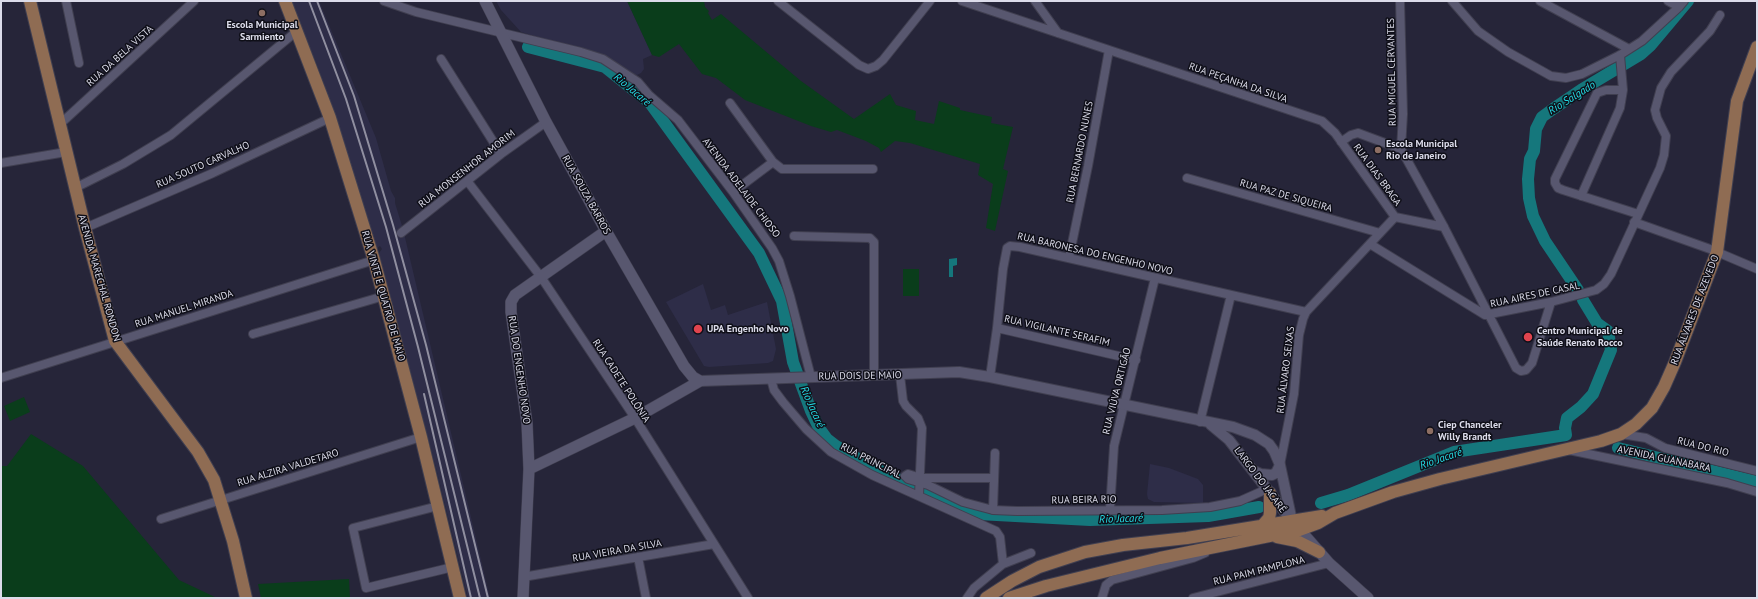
<!DOCTYPE html>
<html>
<head>
<meta charset="utf-8">
<style>
	body { margin:0 }
	#map { position:relative; width:1758px; height:599px; overflow:hidden; background:#262539; font-family:"PT Sans",sans-serif }
	canvas { display:block }
	.frame { position:absolute; inset:0; border:2px solid #dcdcea; pointer-events:none }
</style>
</head>
<body>
<div id="map">
<canvas width="1758" height="599"></canvas>
<div class="frame"></div>
</div>
<script>
const g = document.querySelector('canvas').getContext('2d');
g.lineJoin = 'round';
function paint(path, color) { g.fillStyle = color; g.fill(path, 'evenodd'); }
const poly = rows => new Path2D(rows.map(r => 'M' + r).join(''));
function strokePath(path, color, width, dash) { g.strokeStyle = color; g.lineWidth = width; g.lineCap = dash ? 'butt' : 'round'; g.setLineDash(dash || []); g.stroke(path); }
function drawText(font, color, halo, rows, align = 'center') {
  g.font = font + ' "PT Sans",sans-serif'; g.lineWidth = 3; g.setLineDash([]); g.textBaseline = 'middle'; g.strokeStyle = halo; g.fillStyle = color; for (const [text, x, y, turn = 0] of rows) {
    g.save(); g.translate(x, y); g.rotate((+turn || 0) * Math.PI / 180); g.textAlign = isNaN(turn) ? turn : align; if (halo) g.strokeText(text, 0, 0); g.fillText(text, 0, 0); g.restore();
  }
}
paint(poly([
	[289,1,319,1,376,138,391,191,395,198,395,203,403,229,490,598,468,598,435,464,379,253,382,249,380,246,377,248,336,118,316,62],
	[496,1,627,1,652,55,643,59,644,69,641,73,637,75,629,73,598,55,521,32,501,10],
	[703,284,711,310,725,305,728,315,767,302,776,349,773,361,768,363,709,367,704,366,666,302],
	[1150,464,1169,468,1198,479,1203,485,1203,503,1154,502,1148,499,1147,494]
]), '#2e2d48');
paint(poly([
	[627,1,704,1,705,7,709,11,708,13,712,20,721,14,801,81,854,119,890,94,896,105,916,111,915,120,934,124,939,101,960,108,960,110,992,117,991,123,1013,127,1003,169,1008,171,995,231,986,228,993,184,978,175,980,164,910,143,895,141,881,152,879,148,866,141,837,130,831,132,811,126,745,100,716,78,702,74,679,44,659,57,652,55],
	[903,269,919,269,919,296,903,296],
	[24,397,30,412,10,421,4,406],
	[31,434,83,466,179,580,217,598,1,598,1,466,7,466],
	[349,579,350,598,261,598,258,584]
]), '#0a3d1b');
paint(poly([
	[957,258,957,265,953,266,953,277,949,277,949,259]
]), '#15777c');
strokePath(poly([
	[528,47,605,67,650,103,759,253,782,301,793,362,811,411,819,428,827,439,836,446,870,466,941,500,978,514,1090,520,1208,516,1259,507],
	[1578,290,1545,241,1533,216,1529,198,1528,179,1530,159,1534,151,1536,129,1542,117,1553,109,1581,90,1641,54,1651,45,1688,1],
	[1618,448,1757,482],
	[1321,503,1348,495,1454,452,1566,435,1565,428,1567,418,1581,407,1593,394,1611,350,1608,331,1597,323,1583,300]
]), '#15777c', 12);
const minor = poly([
	[66,1,79,63],
	[384,1,416,12,581,52,603,59,638,82,649,95,678,120,733,192,772,248,779,261,790,296,811,377],
	[778,1,859,65,868,69,876,66,883,60,930,1],
	[962,1,1322,121,1335,133,1395,217,1444,227],
	[1035,1,1058,33],
	[1400,1,1403,114,1401,149,1444,227,1516,368,1521,371,1526,370,1532,363,1551,302],
	[1452,1,1478,31,1508,52,1551,76,1566,78,1582,74,1620,55,1642,41,1679,7,1684,1],
	[1540,1,1629,49],
	[1668,1,1679,7],
	[441,59,501,154],
	[1623,90,1606,90,1597,93,1555,179,1555,183,1558,188,1563,190,1638,214],
	[730,103,773,162,782,169,873,169],
	[59,125,194,1],
	[1341,142,1351,135,1358,133,1401,149],
	[1,163,66,152],
	[1187,178,1380,233],
	[468,182,541,277,635,418,748,598],
	[75,188,123,164,171,135,297,31],
	[733,192,773,162],
	[1581,196,1620,108,1623,90,1620,55],
	[1634,222,1710,249,1757,269],
	[85,228,213,173,330,118],
	[401,233,501,154,546,122],
	[794,236,870,238,874,242,874,376],
	[1370,244,1485,315,1551,302,1596,290,1604,284,1611,274,1660,168,1664,155,1666,136,1657,118,1655,110,1661,88,1671,72,1710,31,1720,15],
	[1069,258,1088,166,1109,50],
	[997,328,1136,360],
	[253,334,384,296],
	[900,375,903,401,906,406,918,418,922,428,919,495],
	[990,377,997,328,1003,269,1007,248,1010,246,1020,247,1306,312],
	[1,378,374,260],
	[771,379,774,390,783,402,806,429,831,452,872,475,996,531,1000,537,1003,564],
	[1200,422,1231,295],
	[1621,434,1646,438,1665,448,1757,471],
	[1569,450,1727,483,1757,492],
	[1280,465,1294,394,1299,335,1303,319,1306,312,1395,217],
	[993,478,921,478,908,474,905,476,908,479,928,485,963,502,993,510,1017,511,1162,510,1210,507,1240,501,1267,489],
	[438,506,353,528,366,588,453,567],
	[993,510,995,453],
	[1110,510,1114,446,1155,278],
	[161,519,421,437],
	[638,557,646,598],
	[523,577,714,544],
	[967,598,974,588,1003,564,1031,553],
	[1102,598,1106,585,1112,580,1193,558,1205,553],
	[1193,598,1329,563]
]);
const tertiary = poly([
	[700,381,959,372,990,377,1233,427,1255,435,1269,444,1274,451,1280,465,1292,521],
	[1211,425,1229,440,1291,520],
	[1254,471,1261,474,1272,475,1276,473,1280,465]
]);
const secondary = poly([
	[485,1,546,122,606,231,684,366,693,377,700,381],
	[529,469,635,418,700,381],
	[1294,523,1329,563,1368,598],
	[523,598,529,469,527,423,511,312,511,302,515,295,606,231]
]);
const primary = poly([
	[30,1,85,228,115,341,198,452,214,480,233,541,246,598],
	[285,1,330,118,374,260,421,437,460,598],
	[1262,526,1269,518,1270,513,1270,493],
	[1277,537,1297,541,1319,552],
	[986,598,1012,581,1039,567,1085,552,1123,545,1187,538,1322,516],
	[1009,598,1046,586,1160,558,1299,530,1318,523,1335,513,1393,492,1440,479,1601,441,1621,434,1636,424,1652,408,1664,387,1675,362,1717,252,1737,101,1757,47]
]);
strokePath(minor, '#403f50', 10);
strokePath(tertiary, '#403f50', 12);
strokePath(secondary, '#403f50', 12);
strokePath(primary, '#403f50', 14);
strokePath(minor, '#58576f', 8);
strokePath(tertiary, '#58576f', 10);
strokePath(secondary, '#58576f', 11);
strokePath(primary, '#8f6c53', 12);
strokePath(poly([
	[309,1,346,99,386,227,418,347,480,598],
	[317,1,354,96,393,225,426,345,488,598],
	[424,394,471,598]
]), '#908fa0', 2);
for (const [x, y, r, color] of [
	[262,13,4,"#8d6e63"],
	[1378,150,4,"#8d6e63"],
	[698,329,5,"#e0444e"],
	[1528,337,5,"#e0444e"],
	[1430,431,4,"#8d6e63"]
]) { const dot = new Path2D(); dot.arc(x, y, r, 0, 2 * Math.PI); g.fillStyle = color; g.fill(dot); strokePath(dot, '#0f0f18', 1.5); }
drawText('bold 10px', '#dcdcea', '#0f0f18', [
	["Escola Municipal",262,25,"center"],
	["Sarmiento",262,37,"center"],
	["Escola Municipal",1386,144],
	["Rio de Janeiro",1386,156],
	["UPA Engenho Novo",707,329],
	["Centro Municipal de",1537,331],
	["Saúde Renato Rocco",1537,343],
	["Ciep Chanceler",1438,425],
	["Willy Brandt",1438,437]
], 'left');
drawText('10px', '#dcdcea', '#0f0f18', [
	["RUA DA BELA VISTA",120,56,-42],
	["RUA MIGUEL CERVANTES",1392,72,-91],
	["RUA PEÇANHA DA SILVA",1238,83,19],
	["RUA BERNARDO NUNES",1080,152,-79],
	["RUA SOUTO CARVALHO",203,165,-24],
	["RUA MONSENHOR AMORIM",467,169,-38],
	["RUA DIAS BRAGA",1377,175,54],
	["AVENIDA ADELAIDE CHIOSO",741,188,53],
	["RUA SOUZA BARROS",586,195,61],
	["RUA PAZ DE SIQUEIRA",1286,196,16],
	["RUA BARONESA DO ENGENHO NOVO",1095,254,13],
	["AVENIDA MARECHAL RONDON",99,278,74],
	["RUA AIRES DE CASAL",1535,295,-12],
	["RUA VINTE E QUATRO DE MAIO",383,296,74],
	["RUA MANUEL MIRANDA",184,309,-18],
	["RUA ÁLVARES DE AZEVEDO",1695,310,-69],
	["RUA VIGILANTE SERAFIM",1057,331,13],
	["RUA DO ENGENHO NOVO",519,370,82],
	["RUA ÁLVARO SEIXAS",1286,370,-83],
	["RUA DOIS DE MAIO",860,376,-1],
	["RUA CADETE POLÔNIA",621,381,57],
	["RUA VIÚVA ORTIGÃO",1117,391,-76],
	["RUA DO RIO",1703,447,14],
	["AVENIDA GUANABARA",1664,459,12],
	["RUA PRINCIPAL",871,461,27],
	["RUA ALZIRA VALDETARO",288,468,-17],
	["LARGO DO JACARÉ",1260,480,53],
	["RUA BEIRA RIO",1084,500,-1],
	["RUA VIEIRA DA SILVA",617,551,-10],
	["RUA PAIM PAMPLONA",1259,571,-14]
]);
drawText('italic 11px', '#24dce5', '#0f0f18', [
	["Rio Jacaré",632,90,40],
	["Rio Salgado",1572,98,-32],
	["Rio Jacaré",812,407,66],
	["Rio Jacaré",1441,459,-19],
	["Rio Jacaré",1121,519,-2]
]);
</script>
</body>
</html>
